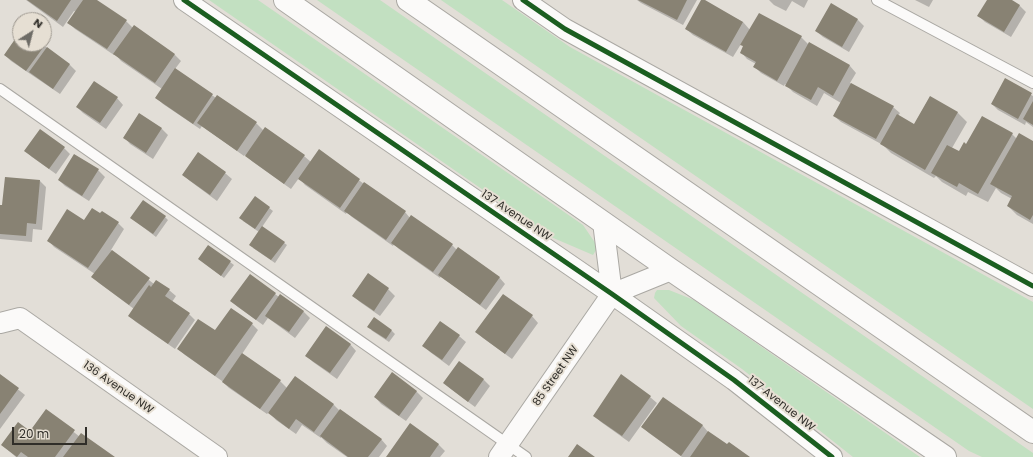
<!DOCTYPE html>
<html>
<head>
<meta charset="utf-8">
<style>
	body { margin:0 }
	#map { position:relative; width:1033px; height:457px; overflow:hidden; background:#e2ded7; font-family:Poppins,sans-serif }
	canvas { display:block }
	.north { position:absolute; left:12px; top:12px; width:40px; height:40px; box-sizing:border-box; background:#e6dfd3; border:1px solid #9d988f; border-radius:50%; rotate:36deg; font-size:11px; font-weight:700; line-height:16px; text-align:center; color:#302e29 }
	.north::after { content:''; display:block; margin:auto; width:14px; height:18px; background:#6e6c66; clip-path:polygon(50% 0,100% 100%,50% 72%,0 100%) }
	.scale { position:absolute; left:12px; top:427px; width:75px; height:18px; box-sizing:border-box; border:2px solid #302e29; border-top:0; padding-left:5px; font-size:12px; line-height:14px; white-space:nowrap; color:#302e29; -webkit-text-stroke:3px #e6dfd3; paint-order:stroke }
</style>
</head>
<body>
<div id="map">
<canvas width="1033" height="457"></canvas>
<div class="north">N</div>
<div class="scale">20 m</div>
</div>
<script>
const ctx = document.querySelector('canvas').getContext('2d');
ctx.lineJoin = 'round';
function fill(path, color) { ctx.fillStyle = color; ctx.fill(path, 'evenodd'); }
const toPath = rows => new Path2D(rows.map(r => 'M' + r).join(''));
function stroke(path, color, width, dash) { ctx.strokeStyle = color; ctx.lineWidth = width; ctx.lineCap = dash ? 'butt' : 'round'; ctx.setLineDash(dash || []); ctx.stroke(path); }
function label(font, color, halo, rows, align = 'center') {
  ctx.font = font + ' Poppins,sans-serif'; ctx.lineWidth = 4; ctx.setLineDash([]); ctx.textBaseline = 'middle'; ctx.strokeStyle = halo; ctx.fillStyle = color; for (const [text, x, y, turn = 0] of rows) {
    ctx.save(); ctx.translate(x, y); ctx.rotate((+turn || 0) * Math.PI / 180); ctx.textAlign = isNaN(turn) ? turn : align; if (halo) ctx.strokeText(text, 0, 0); ctx.fillText(text, 0, 0); ctx.restore();
  }
}
fill(toPath([
	[209,0,258,0,583,225,598,247,593,255,551,237],
	[317,0,380,0,1033,453,1033,457,982,457,969,451],
	[441,0,502,0,570,47,1033,302,1033,409],
	[657,290,669,290,694,300,920,457,853,457,742,369,681,326,654,298,655,293]
]), '#c2e0c1');
fill(toPath([
	[26,0,95,0,126,21,133,28,134,26,175,55,181,61,175,69,216,98,256,123,264,131,304,156,311,162,319,150,364,184,405,212,410,218,452,245,457,250,499,277,505,284,486,310,441,276,440,278,399,249,394,244,393,246,352,217,347,212,346,214,305,185,299,178,291,189,253,162,245,155,244,156,202,126,200,129,163,104,157,98,162,89,121,61,115,54,114,55,75,29,69,23,76,12,74,11,63,27],
	[637,0,697,0,683,25,641,3],
	[702,0,743,22,750,30,759,14,801,37,809,45,810,44,850,66,856,73,850,83,893,107,900,113,898,116,914,125,930,97,958,113,967,122,952,148,959,152,967,145,1012,134,1017,139,1033,142,1033,224,1017,215,1008,206,1012,199,1001,193,996,188,988,202,968,192,966,196,942,182,936,176,934,178,891,153,883,145,841,122,834,116,841,103,824,93,817,106,793,92,785,84,784,86,761,73,755,67,756,64,747,59,741,52,744,47,741,44,733,57,693,35,686,29],
	[769,0,808,0,804,8,792,1,786,11,774,5],
	[915,0,933,0,929,7],
	[988,0,1010,0,1019,5,1026,12,1011,37,985,22,979,16],
	[832,5,858,20,864,26,849,52,823,37,816,31],
	[20,33,20,44,42,44,70,65,76,71,60,94,11,61,5,55],
	[1005,80,1033,96,1033,127,1026,122,1025,125,998,110,992,104],
	[117,98,123,105,106,129,83,113,77,107],
	[139,114,162,129,168,135,153,159,130,144,124,137],
	[64,148,70,154,56,174,32,157,25,150],
	[198,154,225,173,232,179,217,201,190,181,183,175],
	[75,156,98,170,105,177,89,201,65,186,59,180],
	[40,181,46,187,42,230,33,229,32,242,0,239,0,206,3,206],
	[255,197,273,211,262,227,287,245,275,263,253,248,259,232,243,221],
	[165,217,168,220,156,237,131,218],
	[84,221,118,223,124,229,111,250,154,284,156,281,169,290,176,296,172,302,189,314,195,320,175,349,136,322,129,316,134,309,99,283,93,277,95,274,54,247,48,240],
	[209,246,234,265,224,278,199,259],
	[250,275,279,297,303,311,310,318,295,338,268,318,263,325,238,307,231,301],
	[368,275,388,289,395,296,380,316,360,302,353,296],
	[532,316,538,323,512,359,483,338,477,332],
	[252,324,258,330,242,354,280,381,287,388,295,377,334,405,340,411,381,439,387,446,379,457,347,457,327,443,321,437,321,438,302,425,296,434,276,420,269,412,267,414,229,388,222,381,185,355,178,349,215,331],
	[371,330,392,331,395,334,389,342],
	[459,336,466,342,449,366,430,352,424,345],
	[350,344,356,351,337,379,313,362,307,356],
	[459,362,484,380,490,386,475,407,451,389,444,383],
	[0,375,25,395,0,429],
	[416,391,423,398,406,421,381,404,375,397],
	[650,397,657,403,629,442,601,422,595,416],
	[663,399,703,426,709,433,727,446,748,457,682,457,649,433,642,426],
	[46,410,80,437,113,457,16,457,2,445,30,432],
	[438,444,445,451,440,457,388,457]
]), '#0003');
fill(toPath([
	[27,0,71,0,57,21],
	[83,0,97,0,127,20,107,49,67,23],
	[638,0,687,0,677,20],
	[701,0,705,0,743,22,726,52,685,29],
	[987,0,1012,0,1020,5,1004,32,977,16],
	[831,3,858,19,842,47,815,31],
	[759,13,802,36,777,81,753,67,756,62,740,53,743,46,740,45],
	[134,25,175,54,155,83,113,54],
	[20,32,20,44,45,45,26,71,4,55],
	[809,42,850,65,833,96,818,87,811,100,785,86],
	[47,47,70,64,53,89,29,72],
	[175,68,213,94,193,124,155,98],
	[1005,78,1032,93,1018,119,991,104],
	[94,81,118,97,100,123,76,107],
	[851,83,894,106,876,139,833,116],
	[217,95,257,122,237,151,197,123],
	[930,96,958,112,925,170,880,144,897,114,914,124],
	[1033,101,1033,125,1023,119],
	[139,113,162,128,146,153,123,138],
	[982,116,1013,133,978,194,959,183,957,187,931,173,947,145,959,151,964,142,966,144],
	[265,127,305,155,284,184,245,156],
	[40,129,65,147,49,169,24,151],
	[1019,133,1033,141,1033,215,1030,220,1007,206,1012,196,990,184],
	[319,149,360,179,340,208,298,179],
	[198,152,226,172,210,195,182,175],
	[74,154,99,169,82,196,58,180],
	[5,177,40,180,36,224,27,223,26,236,0,234,0,205,2,205],
	[364,182,406,211,386,240,344,211],
	[255,196,270,207,255,229,239,218],
	[143,200,166,216,153,234,130,218],
	[92,208,100,213,102,211,119,222,88,268,47,241,67,209,84,220],
	[411,215,453,244,433,272,391,243],
	[262,226,285,242,271,260,249,245],
	[208,245,231,261,221,276,198,259],
	[458,247,500,277,480,305,438,275],
	[112,250,150,278,129,305,91,277],
	[368,273,389,288,374,311,352,296],
	[250,274,276,293,256,320,230,301],
	[156,280,170,289,165,296,190,313,168,344,128,316,149,285,151,287],
	[280,294,304,311,289,332,265,316],
	[503,294,533,315,505,354,475,332],
	[231,308,253,323,215,376,177,349,198,319,215,330],
	[374,317,392,330,386,339,367,327],
	[440,321,460,335,442,360,422,346],
	[326,326,351,344,330,373,305,356],
	[242,353,281,380,260,409,222,382],
	[459,361,484,379,468,402,443,383],
	[392,372,417,391,399,416,374,397],
	[0,374,19,388,0,414],
	[621,374,651,396,622,436,593,416],
	[295,376,334,404,314,432,296,419,289,429,268,413],
	[663,397,703,425,681,456,641,427],
	[46,409,75,430,55,457,28,457,21,452,17,457,1,445,18,422,30,431],
	[340,409,382,439,368,457,348,457,320,436],
	[410,423,439,444,430,457,386,457],
	[708,431,727,444,729,442,750,457,690,457],
	[81,433,115,457,63,457],
	[577,444,595,457,568,457]
]), '#888273');
const lane = toPath([
	[877,0,1033,83],
	[0,89,526,457]
]);
const street = toPath([
	[184,0,612,294,734,380,832,457],
	[523,0,565,29,1033,286],
	[603,222,612,294],
	[0,323,20,318,217,457],
	[499,457,612,294,671,270]
]);
const secondary = toPath([
	[285,0,671,270,945,457],
	[408,0,1033,432]
]);
stroke(lane, '#aaa8a3', 12);
stroke(street, '#aaa8a3', 22);
stroke(secondary, '#aaa8a3', 24);
stroke(lane, '#fbfaf9', 10);
stroke(street, '#fbfaf9', 20);
stroke(secondary, '#fbfaf9', 22);
stroke(toPath([
	[184,0,612,294,734,380,832,457],
	[523,0,565,29,1033,286]
]), '#1b5e20', 5);
label('11px', '#302e29', '#e6dfd3', [
	["137 Avenue NW",516,216,34],
	["85 Street NW",556,376,-55],
	["136 Avenue NW",118,388,35],
	["137 Avenue NW",781,404,38]
]);
</script>
</body>
</html>
